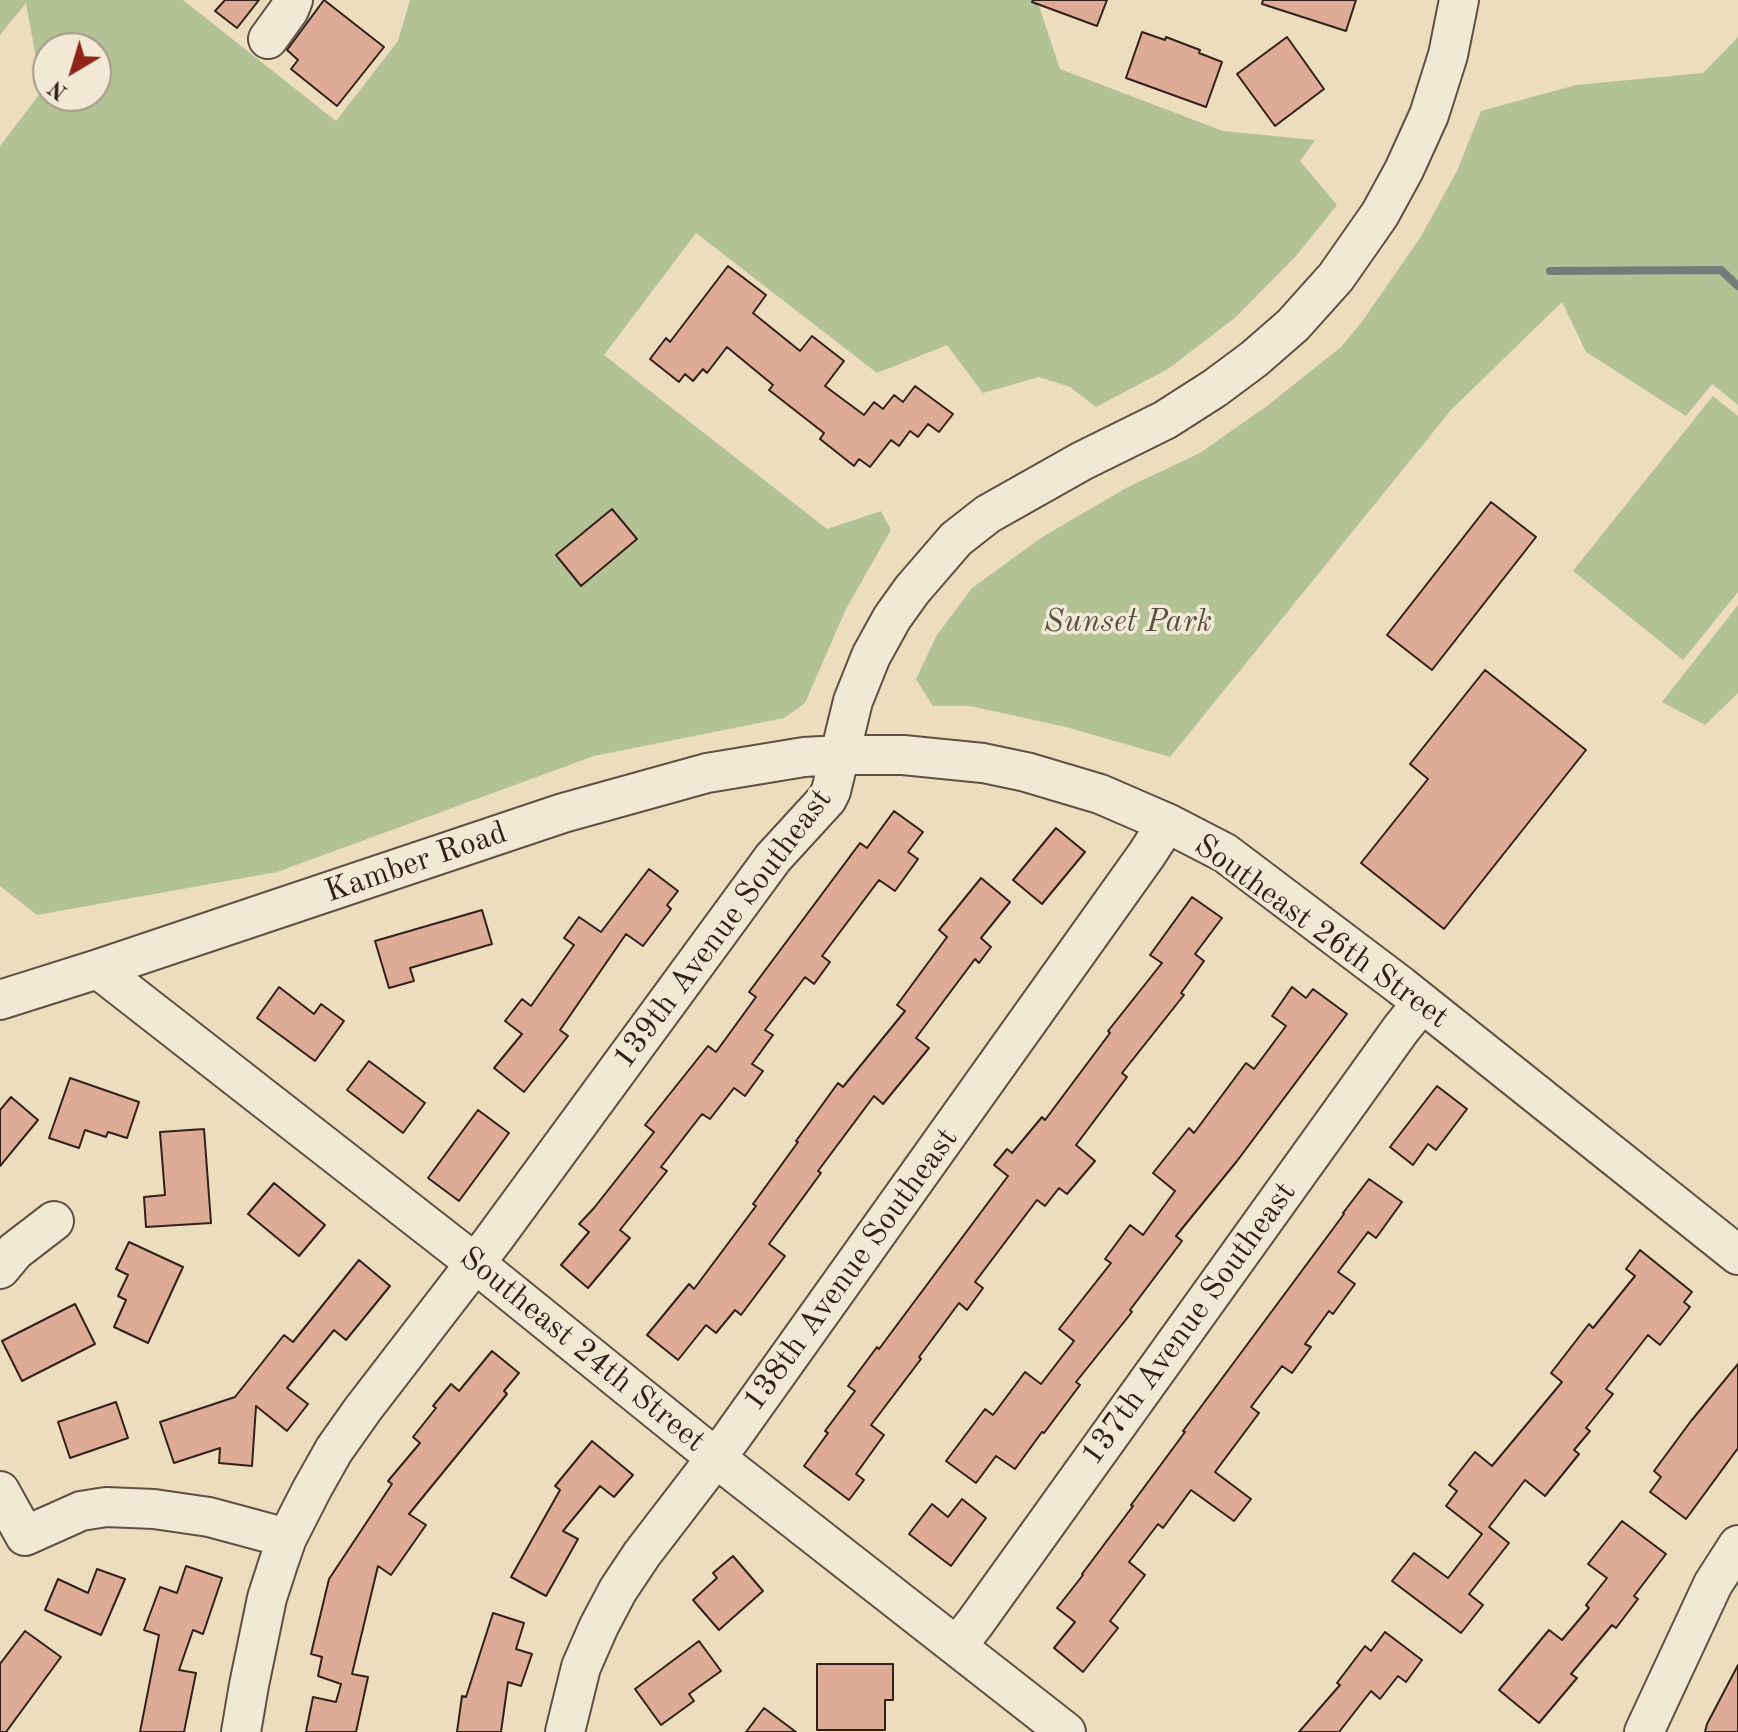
<!DOCTYPE html>
<html>
<head>
<meta charset="utf-8">
<style>
	body { margin:0 }
	#map { position:relative; width:1738px; height:1732px; overflow:hidden; background:#ebddbd; font-family:"Old Standard TT",serif }
	canvas { display:block }
	.north { position:absolute; left:32px; top:32px; width:80px; height:80px; box-sizing:border-box; background:#f2e9d4; border:2px solid #a59989; border-radius:50%; rotate:218deg; font-size:22px; font-weight:700; line-height:32px; text-align:center; color:#312119 }
	.north::after { content:''; display:block; margin:auto; width:28px; height:36px; background:#8f2418; clip-path:polygon(50% 0,100% 100%,50% 72%,0 100%) }
</style>
</head>
<body>
<div id="map">
<canvas width="1738" height="1732"></canvas>
<div class="north">N</div>
</div>
<script>
const ctx = document.querySelector('canvas').getContext('2d');
ctx.lineJoin = 'round';
function fill(path, color) { ctx.fillStyle = color; ctx.fill(path, 'evenodd'); }
const toPath = rows => new Path2D(rows.map(r => 'M' + r).join(''));
function stroke(path, color, width, dash) { ctx.strokeStyle = color; ctx.lineWidth = width; ctx.lineCap = dash ? 'butt' : 'round'; ctx.setLineDash(dash || []); ctx.stroke(path); }
function label(font, color, halo, rows, align = 'center') {
  ctx.font = font + ' "Old Standard TT",serif'; ctx.lineWidth = 7; ctx.setLineDash([]); ctx.textBaseline = 'middle'; ctx.strokeStyle = halo; ctx.fillStyle = color; for (const [text, x, y, turn = 0] of rows) {
    ctx.save(); ctx.translate(x, y); ctx.rotate((+turn || 0) * Math.PI / 180); ctx.textAlign = isNaN(turn) ? turn : align; if (halo) ctx.strokeText(text, 0, 0); ctx.fillText(text, 0, 0); ctx.restore();
  }
}
fill(toPath([
	[0,0,183,0,336,121,398,41,410,0,1037,0,1060,69,1223,131,1315,140,1300,161,1337,205,1296,256,1236,317,1168,369,1096,407,1070,387,1039,377,983,393,947,345,877,373,696,233,604,355,827,529,881,511,891,530,846,609,805,703,784,718,594,756,277,872,37,915,0,886,0,146,42,91,26,3,0,35],
	[48,48,96,48,96,96,48,96],
	[1738,37,1738,405,1712,384,1686,416,1586,352,1562,302,1451,410,1170,757,1066,727,970,706,933,706,916,679,937,635,972,588,1044,536,1126,488,1200,453,1267,406,1341,347,1361,323,1420,238,1457,171,1481,111,1576,85,1703,73],
	[1713,396,1738,416,1738,592,1683,660,1573,571],
	[1738,605,1738,693,1705,725,1662,702]
]), '#b2c295');
stroke(toPath([
	[1550,271,1721,270,1738,286]
]), '#717d7a', 8);
const building = toPath([
	[225,0,259,0,237,28,215,11,225,0],
	[324,0,384,47,337,106,291,69,298,60,287,50,324,0],
	[1033,0,1107,0,1097,26,1032,2,1033,0],
	[1263,0,1356,0,1346,31,1262,4,1263,0],
	[1142,32,1165,40,1166,37,1200,50,1199,53,1222,62,1206,107,1126,78,1142,32],
	[1287,37,1324,89,1275,126,1237,74,1287,37],
	[728,266,766,295,753,313,800,351,812,336,844,361,825,386,864,415,874,402,883,409,894,395,903,402,915,386,953,414,939,432,928,424,918,437,910,431,899,446,891,440,870,467,859,459,854,466,820,439,824,433,769,390,773,385,727,347,707,373,703,369,693,381,685,374,679,382,650,359,666,338,670,342,728,266],
	[1491,502,1536,537,1432,670,1387,635,1491,502],
	[612,509,637,539,581,586,556,555,612,509],
	[1485,670,1586,750,1444,929,1361,863,1428,779,1410,764,1485,670],
	[894,811,923,832,908,852,918,859,895,891,879,880,822,956,830,962,814,984,805,977,765,1030,773,1035,752,1064,763,1071,745,1096,734,1088,710,1119,702,1114,661,1167,667,1171,620,1230,630,1238,588,1288,561,1265,589,1232,579,1224,594,1208,654,1132,645,1125,708,1046,716,1052,756,997,749,992,860,843,867,848,894,811],
	[1056,828,1085,852,1042,904,1013,880,1056,828],
	[649,869,678,891,667,905,671,909,643,946,626,934,560,1030,568,1036,524,1092,494,1068,522,1034,505,1021,522,999,531,1006,574,945,564,938,579,917,601,932,649,869],
	[981,878,1010,902,981,938,991,947,979,963,975,959,916,1038,929,1048,883,1104,874,1096,818,1171,821,1173,769,1244,785,1256,741,1315,735,1310,716,1333,706,1325,678,1360,647,1335,689,1284,694,1289,756,1206,753,1204,798,1142,796,1141,838,1083,843,1087,905,1011,897,1005,947,937,939,930,981,878],
	[1192,897,1222,918,1195,954,1204,961,1181,993,1184,995,1122,1073,1127,1077,1076,1145,1095,1161,1067,1194,1059,1188,1045,1206,1037,1200,975,1282,983,1288,967,1310,959,1303,919,1357,921,1359,871,1425,884,1435,856,1474,864,1480,849,1500,804,1466,828,1433,825,1431,855,1391,848,1386,877,1347,879,1349,1008,1176,994,1165,1007,1149,1012,1153,1042,1117,1045,1120,1110,1033,1108,1031,1162,963,1150,955,1192,897],
	[482,910,492,944,410,968,414,981,389,988,375,941,482,910],
	[279,987,314,1014,321,1004,344,1021,315,1061,257,1018,279,987],
	[1292,987,1306,998,1313,989,1347,1014,1237,1161,1176,1236,1182,1241,1130,1310,1132,1312,1076,1382,1080,1385,1044,1433,1042,1432,1015,1469,996,1456,976,1483,946,1461,985,1409,993,1415,1025,1372,1041,1384,1074,1341,1059,1329,1111,1263,1105,1259,1130,1225,1143,1235,1175,1191,1153,1173,1189,1128,1194,1133,1246,1063,1254,1069,1286,1026,1272,1016,1292,987],
	[369,1061,425,1103,403,1133,347,1090,369,1061],
	[70,1078,139,1102,127,1138,108,1132,106,1137,85,1130,79,1148,49,1138,70,1078],
	[1437,1086,1467,1109,1436,1150,1428,1144,1413,1165,1390,1147,1437,1086],
	[11,1097,38,1120,0,1166,0,1110,11,1097],
	[478,1110,509,1133,459,1201,428,1178,478,1110],
	[204,1129,211,1223,146,1227,144,1197,165,1195,160,1132,204,1129],
	[1369,1179,1402,1202,1376,1238,1368,1232,1338,1272,1355,1284,1333,1314,1329,1311,1305,1344,1311,1347,1292,1373,1282,1366,1251,1407,1259,1413,1215,1472,1251,1499,1234,1521,1191,1490,1163,1528,1158,1524,1129,1562,1145,1575,1110,1621,1118,1628,1083,1672,1054,1648,1075,1622,1057,1608,1083,1575,1082,1574,1133,1506,1131,1505,1185,1432,1183,1431,1344,1214,1343,1213,1369,1179],
	[274,1183,325,1225,299,1256,248,1214,274,1183],
	[129,1242,183,1267,148,1343,114,1327,126,1300,118,1296,128,1275,116,1269,129,1242],
	[1640,1250,1692,1292,1684,1302,1690,1307,1660,1345,1648,1335,1606,1389,1613,1394,1586,1428,1590,1431,1574,1450,1579,1454,1545,1496,1525,1480,1489,1527,1509,1543,1469,1594,1483,1605,1461,1633,1392,1581,1414,1553,1448,1578,1482,1534,1446,1506,1457,1491,1449,1485,1475,1452,1492,1466,1562,1382,1551,1373,1589,1324,1593,1328,1635,1276,1626,1269,1640,1250],
	[359,1260,390,1286,346,1340,334,1330,287,1388,308,1404,287,1431,256,1406,252,1466,219,1463,220,1448,174,1463,160,1422,235,1397,284,1335,293,1342,359,1260],
	[75,1304,95,1344,22,1381,2,1341,75,1304],
	[492,1351,519,1373,504,1391,507,1394,409,1514,426,1525,391,1575,378,1566,352,1674,368,1677,356,1732,306,1732,313,1697,336,1702,341,1684,318,1676,322,1657,311,1654,329,1579,392,1484,388,1481,420,1443,413,1437,436,1408,433,1406,451,1384,459,1391,492,1351],
	[1738,1364,1738,1448,1686,1519,1650,1492,1661,1477,1654,1471,1691,1421,1738,1364],
	[116,1402,128,1438,70,1458,58,1422,116,1402],
	[592,1441,633,1475,614,1497,600,1486,563,1531,578,1539,546,1596,511,1577,560,1490,555,1486,592,1441],
	[962,1499,986,1518,951,1566,909,1534,932,1504,948,1517,962,1499],
	[1622,1521,1666,1554,1634,1596,1638,1599,1616,1628,1612,1625,1571,1674,1577,1678,1539,1723,1499,1690,1549,1630,1562,1640,1589,1608,1586,1605,1607,1578,1588,1564,1622,1521],
	[733,1556,763,1591,719,1630,693,1600,717,1578,713,1573,733,1556],
	[186,1566,222,1578,203,1634,193,1630,179,1670,196,1673,184,1732,140,1732,159,1635,144,1630,160,1587,177,1593,186,1566],
	[97,1569,125,1579,101,1635,45,1610,58,1579,88,1593,97,1569],
	[493,1613,524,1623,516,1649,532,1654,521,1686,508,1682,501,1732,457,1732,462,1696,466,1697,493,1613],
	[25,1631,61,1657,6,1732,0,1732,0,1664,25,1631],
	[1385,1632,1422,1660,1406,1682,1398,1676,1380,1699,1371,1691,1339,1732,1299,1732,1340,1685,1337,1683,1365,1646,1371,1651,1385,1632],
	[699,1641,721,1671,689,1694,694,1701,661,1725,635,1689,699,1641],
	[817,1664,893,1664,893,1700,885,1700,885,1730,817,1730,817,1664],
	[1738,1665,1738,1732,1705,1732,1707,1724,1738,1665],
	[764,1708,796,1732,746,1732,764,1708]
]);
fill(building, '#deab96');
stroke(building, '#312119', 2);
const minor = toPath([
	[268,39,289,10,293,0],
	[98,969,476,1264,716,1458,1066,1732],
	[0,1000,98,969,563,813,707,773,804,757,839,755,903,755,983,763,1026,772,1100,794,1167,823,1225,853,1401,986,1738,1255],
	[0,1269,15,1251,54,1221],
	[0,1491,25,1536,81,1511,106,1507,154,1509,209,1517,287,1538],
	[957,1646,975,1623,1401,1029,1422,1003],
	[241,1732,249,1685,267,1598,278,1564,287,1538,312,1489,334,1450,363,1409,493,1240,773,858,827,799,831,791,853,701,871,656,892,618,912,590,956,539,988,514,1082,461,1165,420,1215,388,1254,359,1293,325,1336,277,1380,214,1404,170,1429,115,1448,55,1459,0],
	[565,1732,581,1667,599,1626,618,1590,642,1554,731,1438,1147,854,1167,823],
	[1644,1732,1713,1584,1738,1545]
]);
stroke(minor, '#605042', 42);
stroke(minor, '#f2e9d4', 38);
label('italic 32px', '#58513e', '#f2e9d4', [
	["Sunset Park",1128,623]
]);
label('32px', '#312119', '#f2e9d4', [
	["Kamber Road",416,863,-19],
	["139th Avenue Southeast",723,929,-53],
	["Southeast 26th Street",1321,932,36],
	["138th Avenue Southeast",851,1270,-54],
	["137th Avenue Southeast",1189,1324,-54],
	["Southeast 24th Street",582,1350,39]
]);
</script>
</body>
</html>
